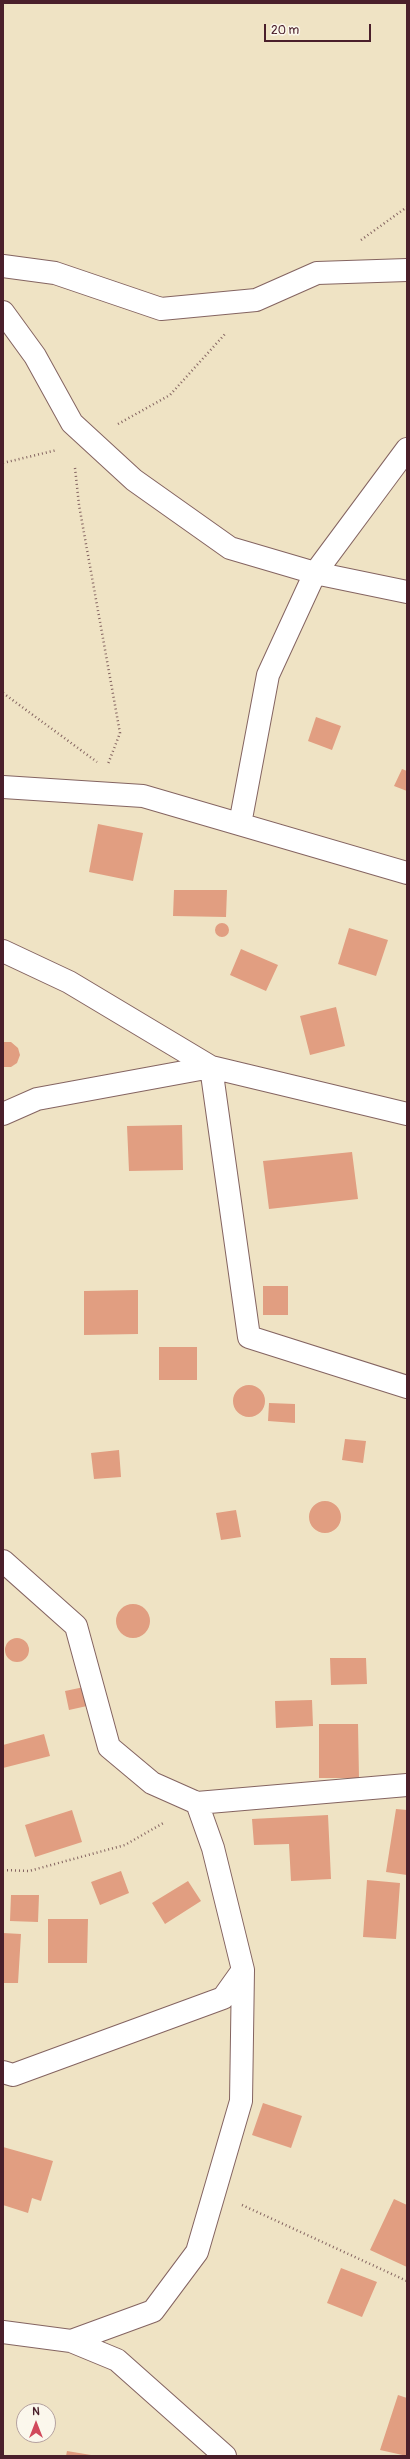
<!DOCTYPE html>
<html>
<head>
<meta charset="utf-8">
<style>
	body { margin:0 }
	#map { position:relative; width:410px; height:2459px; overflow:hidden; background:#efe3c4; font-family:Pangolin,sans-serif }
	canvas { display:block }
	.frame { position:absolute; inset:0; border:4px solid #4a1f2b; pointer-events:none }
	.north { position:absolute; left:16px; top:2403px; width:40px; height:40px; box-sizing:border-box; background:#fbf7ec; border:1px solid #b4a19f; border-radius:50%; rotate:0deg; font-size:11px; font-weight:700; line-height:16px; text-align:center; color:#4a1f2b }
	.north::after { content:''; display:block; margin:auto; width:14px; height:18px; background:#d1495b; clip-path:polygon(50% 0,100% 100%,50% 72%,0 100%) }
	.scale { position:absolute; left:264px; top:24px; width:107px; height:18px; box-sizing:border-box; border:2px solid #4a1f2b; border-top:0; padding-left:5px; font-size:12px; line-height:14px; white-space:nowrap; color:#4a1f2b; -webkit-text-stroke:3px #fbf7ec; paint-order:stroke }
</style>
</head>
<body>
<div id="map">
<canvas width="410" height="2459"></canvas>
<div class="frame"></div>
<div class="north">N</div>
<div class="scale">20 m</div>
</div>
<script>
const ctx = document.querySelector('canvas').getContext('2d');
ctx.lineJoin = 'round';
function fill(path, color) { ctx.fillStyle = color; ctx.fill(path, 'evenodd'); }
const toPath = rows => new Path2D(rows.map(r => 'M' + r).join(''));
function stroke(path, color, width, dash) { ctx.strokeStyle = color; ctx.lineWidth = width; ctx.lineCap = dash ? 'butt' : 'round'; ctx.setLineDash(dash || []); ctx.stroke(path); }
fill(toPath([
	[316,717,341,726,332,750,308,741],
	[402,769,407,771,407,791,394,786],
	[98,824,143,833,133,881,89,872],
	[174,890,227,890,226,917,173,916],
	'215 930a7 7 0 1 1 14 0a7 7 0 1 1-14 0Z',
	[349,928,388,940,376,976,338,964],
	[241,949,278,965,266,991,230,975],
	[336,1007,345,1046,310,1055,300,1016],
	[3,1042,11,1042,18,1048,20,1055,17,1063,11,1067,3,1067],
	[182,1125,183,1170,129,1171,127,1126],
	[352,1152,358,1199,269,1209,263,1161],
	[263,1286,288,1286,288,1315,263,1315],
	[138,1290,138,1334,84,1335,84,1291],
	[159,1347,197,1347,197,1380,159,1380],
	'233 1401a16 16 0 1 1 32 0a16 16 0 1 1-32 0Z',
	[269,1403,295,1404,295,1423,268,1421],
	[345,1439,366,1441,363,1463,342,1460],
	[119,1450,121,1477,94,1479,91,1453],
	'309 1517a16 16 0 1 1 32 0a16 16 0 1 1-32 0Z',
	[236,1510,241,1537,221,1540,216,1513],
	'116 1621a17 17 0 1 1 34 0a17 17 0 1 1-34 0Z',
	'5 1650a12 12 0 1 1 24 0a12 12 0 1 1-24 0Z',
	[330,1658,366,1658,367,1684,331,1685],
	[84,1687,87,1706,69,1710,65,1691],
	[312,1700,313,1726,276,1728,275,1701],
	[319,1724,358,1724,359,1778,319,1778],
	[44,1734,50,1756,3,1768,3,1745],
	[396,1809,407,1810,407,1875,386,1872],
	[72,1810,82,1842,35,1857,25,1825],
	[328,1815,331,1879,291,1881,289,1844,254,1845,252,1819],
	[121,1871,129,1893,100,1905,91,1882],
	[367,1880,400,1883,396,1939,363,1937],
	[188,1881,201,1901,165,1924,152,1903],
	[11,1895,39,1895,38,1922,10,1921],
	[48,1919,88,1919,87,1963,48,1963],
	[3,1933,21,1934,18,1983,3,1983],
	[263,2103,302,2116,291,2148,252,2135],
	[3,2147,53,2161,41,2201,32,2198,28,2213,3,2205],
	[394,2199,407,2205,407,2267,370,2250],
	[341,2268,377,2282,362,2317,327,2303],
	[398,2395,407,2398,407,2456,380,2450],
	[67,2451,91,2455,91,2456,66,2456]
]), '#e19e81');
const minor = toPath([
	[3,266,55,273,161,309,256,300,317,273,407,270],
	[3,312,35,356,72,423,134,480,230,548,315,573,407,592],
	[3,787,143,796,407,873],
	[240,824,268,675,315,573,407,449],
	[3,951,69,982,211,1067,407,1114],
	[211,1067,249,1337,407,1387],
	[3,1114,37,1099,211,1067],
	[3,1561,76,1626,109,1747,152,1783,197,1803,213,1848,243,1970,241,2101,197,2252,153,2311,71,2341],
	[197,1803,407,1785],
	[3,2072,13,2075,223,1998,243,1970],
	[3,2332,71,2341,117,2360,225,2456]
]);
stroke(minor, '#846461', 24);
stroke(toPath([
	[361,240,407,207],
	[118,424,170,395,225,334],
	[3,463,57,450],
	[75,468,79,505,120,733,108,764],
	[3,693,97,762],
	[3,1870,29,1871,125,1845,165,1822],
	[242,2205,407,2281]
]), '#846461', 2.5, [1, 3]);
stroke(minor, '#fff', 22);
</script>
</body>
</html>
